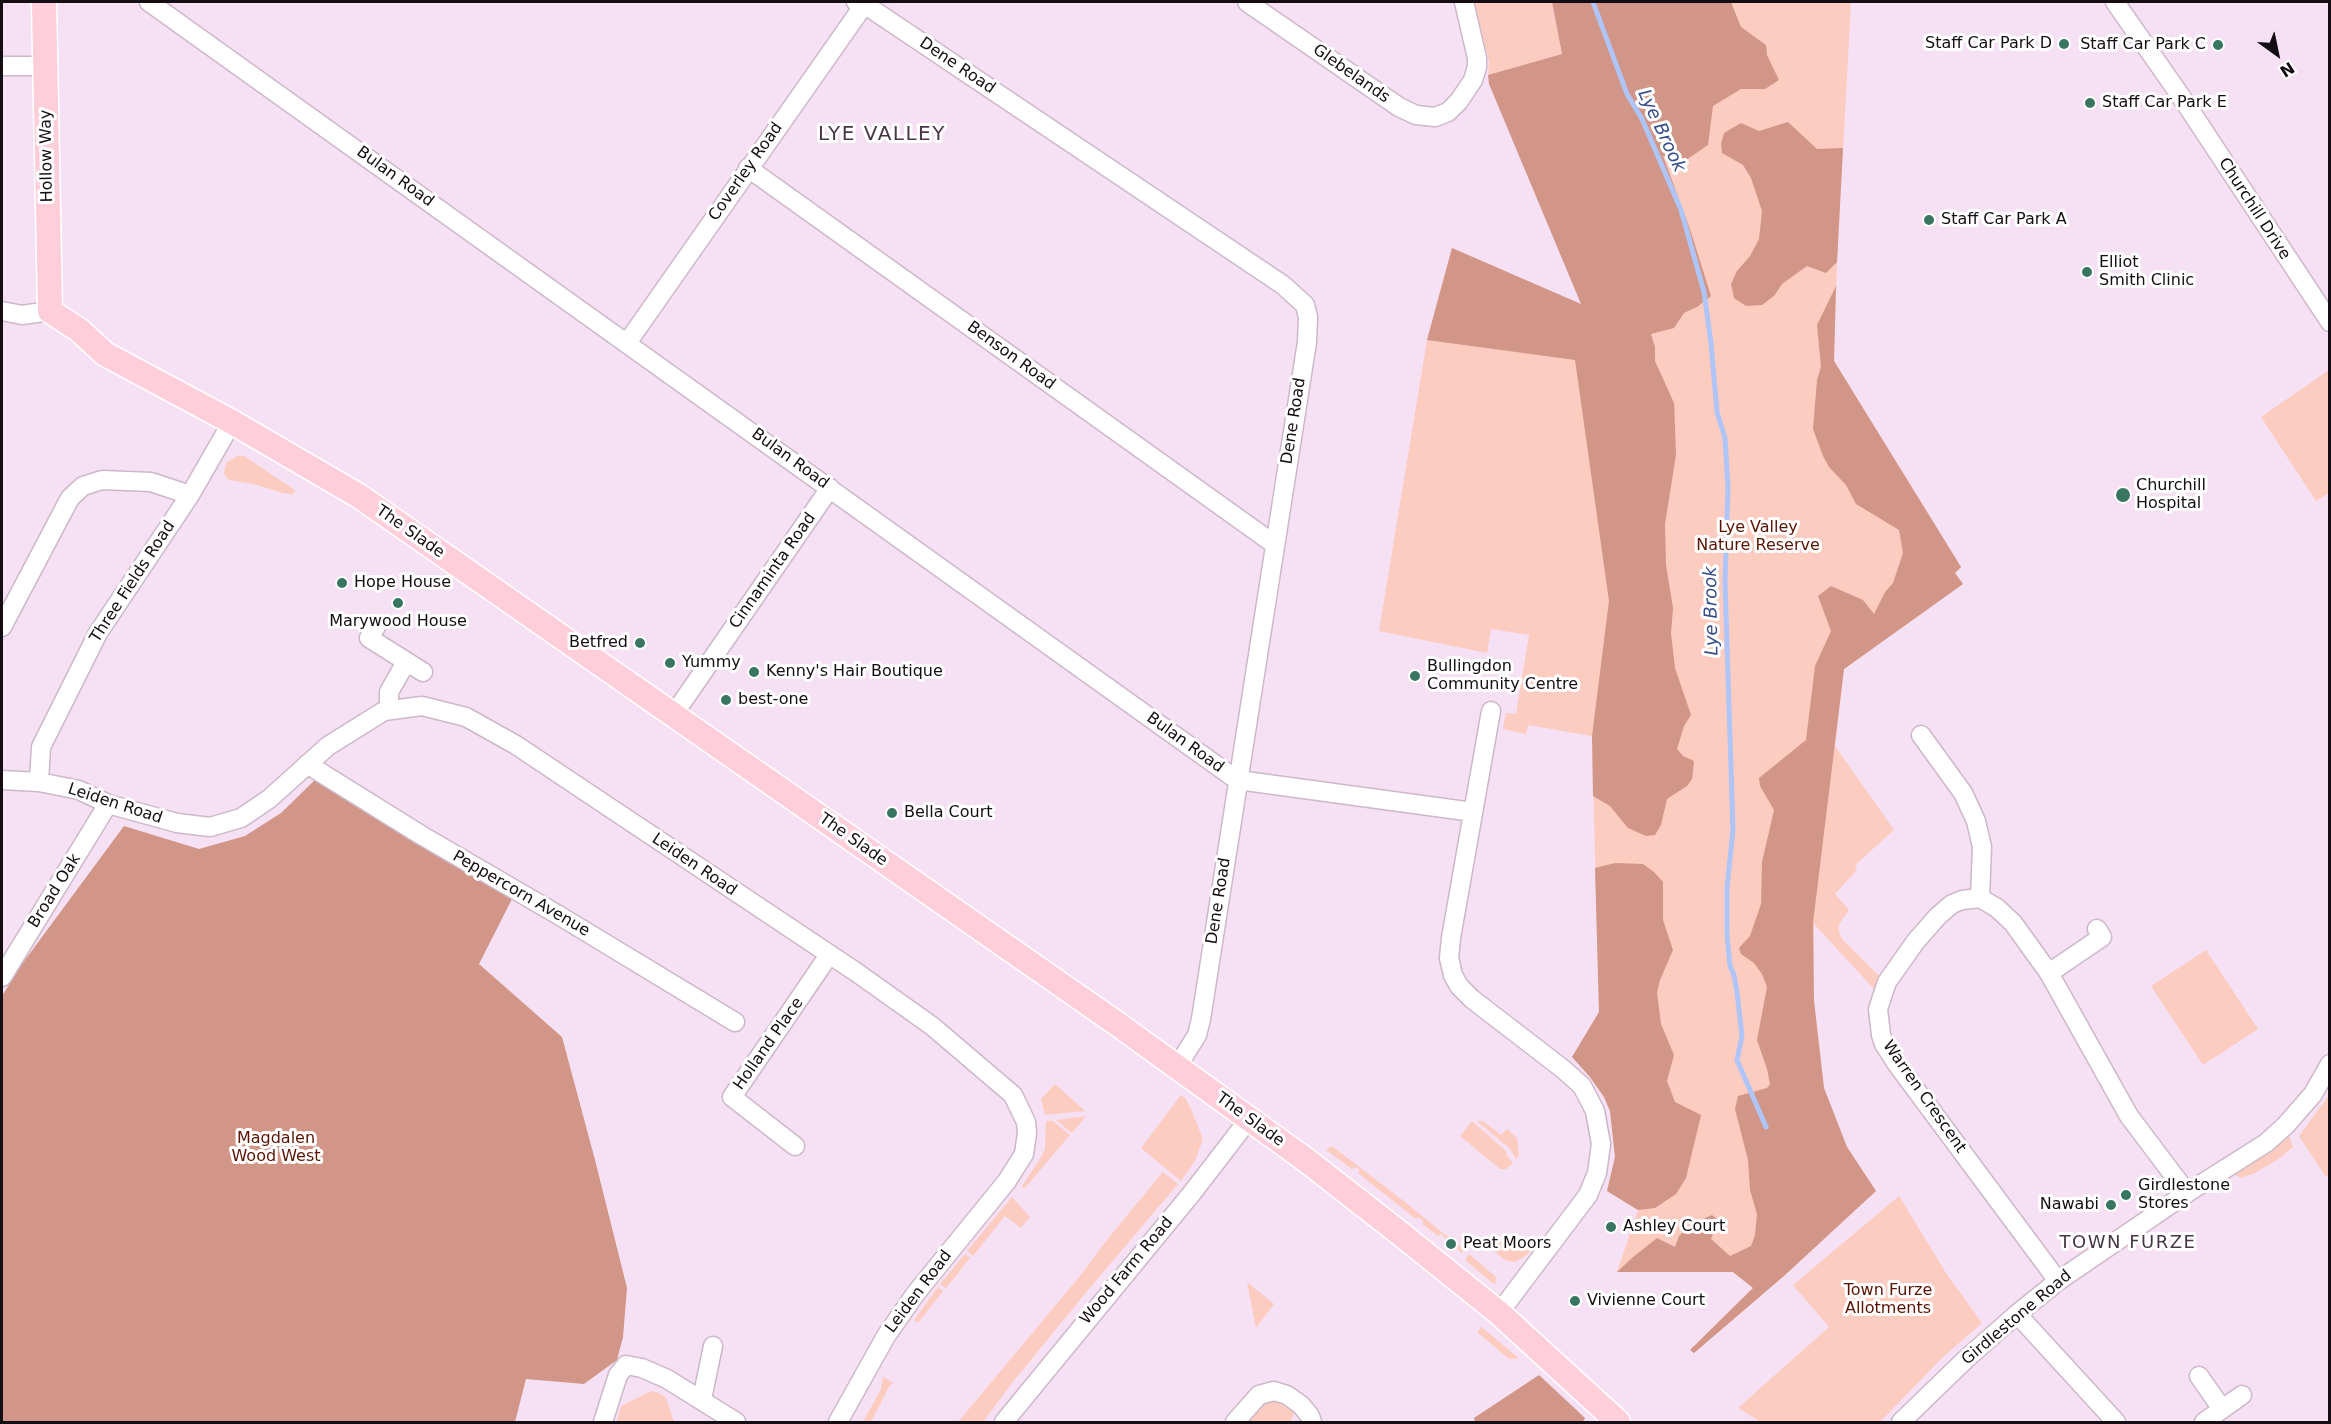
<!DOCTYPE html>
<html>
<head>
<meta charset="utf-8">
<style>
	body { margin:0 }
	#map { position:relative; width:2331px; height:1424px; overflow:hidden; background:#f6e0f3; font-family:"DejaVu Sans",sans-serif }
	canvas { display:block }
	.frame { position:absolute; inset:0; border:3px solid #140d13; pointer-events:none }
	.north { position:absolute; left:2247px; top:24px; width:60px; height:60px; -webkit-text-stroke:4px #fff; paint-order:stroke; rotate:147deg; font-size:16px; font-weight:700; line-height:24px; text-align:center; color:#140d13 }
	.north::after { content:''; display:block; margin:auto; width:21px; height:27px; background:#140d13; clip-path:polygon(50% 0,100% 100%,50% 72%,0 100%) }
</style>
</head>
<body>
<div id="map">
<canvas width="2331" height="1424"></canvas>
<div class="frame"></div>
<div class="north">N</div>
</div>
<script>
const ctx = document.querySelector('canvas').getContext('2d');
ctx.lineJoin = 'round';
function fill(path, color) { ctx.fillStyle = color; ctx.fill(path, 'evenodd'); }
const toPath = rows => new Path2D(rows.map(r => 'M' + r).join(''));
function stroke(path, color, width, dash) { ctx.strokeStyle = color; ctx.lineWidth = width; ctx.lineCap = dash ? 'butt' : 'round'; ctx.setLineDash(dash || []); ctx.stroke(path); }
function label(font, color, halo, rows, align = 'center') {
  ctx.font = font + ' "DejaVu Sans",sans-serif'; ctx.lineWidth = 6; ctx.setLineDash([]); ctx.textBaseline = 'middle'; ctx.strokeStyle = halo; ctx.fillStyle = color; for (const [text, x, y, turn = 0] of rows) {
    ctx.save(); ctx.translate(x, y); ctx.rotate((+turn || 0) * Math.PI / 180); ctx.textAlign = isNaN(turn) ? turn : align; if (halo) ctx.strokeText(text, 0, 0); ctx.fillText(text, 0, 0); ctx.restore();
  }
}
fill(toPath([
	[1474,2,1552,2,1562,54,1488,75,1489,62],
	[1731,2,1851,2,1837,262,1834,361,1961,567,1955,573,1963,584,1844,669,1835,746,1894,830,1855,865,1857,870,1835,894,1849,910,1839,924,1839,932,1842,939,1881,978,1875,990,1814,924,1814,1001,1824,1088,1847,1147,1876,1191,1785,1275,1694,1353,1690,1350,1753,1288,1733,1272,1617,1272,1638,1210,1607,1191,1615,1157,1610,1111,1604,1097,1590,1077,1572,1057,1599,1012,1592,736,1528,725,1526,734,1503,729,1506,713,1516,714,1529,635,1491,629,1487,653,1379,631,1427,340,1452,248,1582,305,1644,126,1766,45,1741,27],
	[2329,370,2329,493,2316,501,2261,417],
	[237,456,244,456,296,491,292,494,283,493,254,484,229,480,224,474,226,463],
	[2206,950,2258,1029,2203,1065,2151,986],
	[1055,1084,1085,1111,1045,1115,1041,1099],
	[1181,1095,1185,1098,1190,1107,1203,1139,1195,1161,1181,1181,1141,1148],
	[2329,1095,2330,1175,2326,1177,2299,1136],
	[1086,1116,1072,1133,1056,1120],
	[1046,1121,1053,1121,1070,1135,1024,1189,1022,1186,1040,1159,1045,1149],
	[1472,1121,1506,1151,1507,1156,1513,1163,1506,1169,1500,1169,1460,1136],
	[1477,1121,1483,1121,1501,1135,1507,1129,1517,1138,1519,1155,1516,1159,1510,1149],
	[2289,1136,2293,1147,2280,1158,2255,1173,2241,1178,2235,1175,2274,1149],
	[1330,1147,1333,1147,1405,1202,1464,1250,1462,1253,1441,1234,1438,1236,1422,1224,1424,1222,1418,1217,1416,1219,1358,1173,1360,1170,1355,1167,1352,1169,1326,1150],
	[1163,1172,1178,1184,1088,1290,1012,1383,983,1422,958,1422,1080,1276,1110,1236],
	[1899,1196,1946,1273,1982,1323,1943,1357,1880,1422,1761,1422,1738,1408,1829,1327,1793,1285],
	[1012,1197,1030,1217,1021,1228,1005,1216,973,1256,967,1251],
	[1541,1237,1527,1255,1515,1262,1505,1260,1485,1244],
	[965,1254,970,1258,946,1288,940,1284],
	[1469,1254,1496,1277,1495,1285,1465,1260],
	[1247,1282,1274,1304,1256,1328],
	[938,1287,943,1291,918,1323,914,1320],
	[1481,1327,1519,1358,1509,1359,1477,1332],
	[883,1377,894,1383,890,1385,871,1422,863,1422,881,1389],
	[651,1391,659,1393,666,1398,674,1422,617,1422,621,1406],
	[1275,1396,1293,1409,1294,1414,1290,1422,1243,1422,1260,1403]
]), '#fcccc0');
fill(toPath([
	[1552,2,1731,2,1741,27,1766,45,1767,55,1779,80,1765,89,1741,89,1713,106,1708,145,1686,160,1663,156,1690,229,1711,296,1697,307,1684,313,1674,328,1651,334,1655,347,1655,361,1674,403,1676,455,1665,524,1666,565,1673,608,1671,633,1675,668,1691,715,1684,726,1677,749,1683,756,1694,761,1692,779,1687,786,1667,799,1661,825,1655,835,1646,836,1628,828,1610,806,1593,796,1592,736,1609,601,1575,360,1427,340,1452,248,1581,304,1489,84,1488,75,1562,54],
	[1788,122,1817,149,1843,148,1837,262,1826,273,1807,266,1782,284,1774,296,1762,305,1746,306,1734,298,1731,284,1737,271,1750,256,1759,239,1762,211,1751,178,1743,165,1722,153,1721,144,1724,133,1741,123,1759,131],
	[1836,286,1834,361,1961,567,1955,573,1963,584,1844,669,1813,923,1814,1001,1824,1088,1847,1147,1876,1191,1785,1275,1694,1353,1690,1350,1753,1288,1733,1272,1617,1272,1632,1258,1657,1238,1675,1247,1679,1236,1690,1225,1712,1215,1718,1220,1711,1239,1730,1256,1751,1246,1755,1235,1757,1214,1750,1190,1748,1160,1735,1109,1738,1096,1767,1088,1770,1084,1767,1069,1757,1040,1767,987,1762,974,1754,963,1741,954,1739,948,1750,936,1761,904,1762,862,1774,810,1760,786,1759,778,1806,740,1815,666,1831,631,1818,596,1831,586,1863,600,1874,614,1885,592,1893,583,1903,553,1899,530,1856,504,1846,485,1829,467,1823,456,1813,429,1817,380,1821,367,1817,325],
	[319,776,512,899,479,964,562,1037,595,1160,627,1288,623,1337,617,1360,584,1384,526,1379,515,1422,2,1422,2,996,22,964,124,826,199,849,245,836,281,813],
	[1615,863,1643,864,1654,872,1663,882,1663,920,1673,950,1660,980,1657,993,1661,1024,1674,1055,1667,1081,1675,1102,1701,1115,1686,1178,1676,1194,1655,1208,1638,1210,1607,1191,1615,1157,1610,1111,1604,1097,1590,1077,1572,1057,1599,1012,1595,868],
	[1539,1375,1585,1418,1583,1422,1475,1422,1474,1418]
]), '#d19687');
stroke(toPath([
	[1593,2,1627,94,1642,119,1681,210,1704,292,1711,343,1717,412,1725,438,1728,487,1725,582,1733,830,1727,888,1727,934,1730,966,1734,975,1737,992,1742,1036,1737,1060,1766,1127]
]), '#afc5f8', 5);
const minor = toPath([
	[149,2,1230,775,1238,780,1473,812],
	[856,2,870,8,1283,285,1305,305,1308,317,1307,342,1201,1019,1197,1035,1177,1067],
	[1247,2,1399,107,1416,115,1435,117,1448,112,1459,101,1473,80,1477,67,1477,58,1464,2],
	[2115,2,2180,95,2330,322],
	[2,66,45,66],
	[748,168,1274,544],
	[2,311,22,315,50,311],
	[627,343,866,2],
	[377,625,369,638,423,672],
	[2,627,70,498,83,486,102,480,151,482,190,495],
	[389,710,389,692,406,662],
	[1491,711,1451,938,1449,958,1453,975,1459,986,1472,999,1563,1069,1582,1086,1595,1111,1601,1144,1597,1173,1588,1195,1499,1313],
	[674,714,830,488],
	[1921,735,1963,793,1976,821,1982,847,1980,898],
	[307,764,421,835,560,916,735,1022],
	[2,780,39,782,79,790,108,804,177,823,210,827,241,818,269,799,328,746,384,711,422,706,466,717,516,745,856,972,932,1026,1013,1095,1026,1122,1027,1133,1024,1154,1007,1181,916,1293,886,1336,838,1422],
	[39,782,41,747,98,633,190,495,232,422],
	[2049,973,2102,937,2097,929],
	[2,977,108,804],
	[795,1146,732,1097,829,955],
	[2058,1281,1896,1063,1884,1044,1881,1035,1878,1009,1887,982,1916,941,1938,916,1952,904,1962,900,1980,898,1997,908,2013,923,2049,973,2129,1116,2187,1193],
	[2017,1314,2116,1422],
	[2199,1376,2222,1409],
	[702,1399,713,1346],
	[603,1422,618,1375,626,1365,642,1368,667,1379,736,1422],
	[1004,1422,1192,1193,1249,1119],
	[1235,1422,1259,1395,1274,1391,1287,1395,1301,1405,1310,1416,1312,1422],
	[1901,1422,1966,1359,2017,1314,2058,1281,2187,1193,2266,1143,2286,1125,2313,1094,2330,1064],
	[2204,1422,2242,1395]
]);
const major = toPath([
	[44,2,50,311,79,330,105,354,232,422,359,496,1116,1023,1306,1160,1397,1231,1499,1313,1618,1422]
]);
stroke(minor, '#ccb8c9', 21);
stroke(major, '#fff', 27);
stroke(minor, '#fff', 18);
stroke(major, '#feceda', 24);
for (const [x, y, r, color] of [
	[2064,44,6,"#397662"],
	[2218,45,6,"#397662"],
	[2090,103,6,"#397662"],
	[1929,220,6,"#397662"],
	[2087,272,6,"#397662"],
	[2123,495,8,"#397662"],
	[342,583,6,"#397662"],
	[398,603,6,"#397662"],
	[640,643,6,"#397662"],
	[670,663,6,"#397662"],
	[754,672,6,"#397662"],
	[1415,676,6,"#397662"],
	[726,700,6,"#397662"],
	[892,813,6,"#397662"],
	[2126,1195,6,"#397662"],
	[2111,1205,6,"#397662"],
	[1611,1227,6,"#397662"],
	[1451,1244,6,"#397662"],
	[1575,1301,6,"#397662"]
]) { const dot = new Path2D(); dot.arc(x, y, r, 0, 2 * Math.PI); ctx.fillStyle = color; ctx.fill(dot); stroke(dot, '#fff', 2); }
label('16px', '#140d13', '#fff', [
	["Staff Car Park D",2052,44,"right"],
	["Staff Car Park C",2206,45,"right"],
	["Staff Car Park E",2102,103],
	["Staff Car Park A",1941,220],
	["Elliot",2099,263],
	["Smith Clinic",2099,281],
	["Churchill",2136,486],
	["Hospital",2136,504],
	["Hope House",354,583],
	["Marywood House",398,622,"center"],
	["Betfred",628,643,"right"],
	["Yummy",682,663],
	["Bullingdon",1427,667],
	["Community Centre",1427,685],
	["Kenny's Hair Boutique",766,672],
	["best-one",738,700],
	["Bella Court",904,813],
	["Girdlestone",2138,1186],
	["Stores",2138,1204],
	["Nawabi",2099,1205,"right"],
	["Ashley Court",1623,1227],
	["Peat Moors",1463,1244],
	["Vivienne Court",1587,1301]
], 'left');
label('16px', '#140d13', '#fff', [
	["Dene Road",957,66,34],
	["Glebelands",1351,74,35],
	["Hollow Way",47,156,-91],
	["Coverley Road",746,172,-55],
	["Bulan Road",395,177,36],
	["Churchill Drive",2254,209,57],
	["Benson Road",1011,356,36],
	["Dene Road",1294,421,-81],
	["Bulan Road",790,459,36],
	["The Slade",410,532,35],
	["Cinnaminta Road",773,571,-55],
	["Three Fields Road",133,582,-57],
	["Bulan Road",1185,743,36],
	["Leiden Road",115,804,18],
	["The Slade",853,840,35],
	["Leiden Road",694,865,34],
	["Broad Oak",55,891,-58],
	["Peppercorn Avenue",521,894,30],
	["Dene Road",1219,901,-81],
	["Holland Place",769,1044,-55],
	["Warren Crescent",1924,1097,55],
	["The Slade",1250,1120,36],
	["Wood Farm Road",1127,1271,-50],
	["Leiden Road",919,1292,-53],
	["Girdlestone Road",2017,1318,-40]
]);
label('16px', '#5a1302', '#fff', [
	["Lye Valley",1758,528],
	["Nature Reserve",1758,546],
	["Magdalen",276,1139],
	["Wood West",276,1157],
	["Town Furze",1888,1291],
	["Allotments",1888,1309]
]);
label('italic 18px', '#344c8a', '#fff', [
	["Lye Brook",1661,131,65],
	["Lye Brook",1712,611,-91]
]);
ctx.letterSpacing = '1.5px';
label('18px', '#473645', '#fff', [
	["TOWN FURZE",2128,1243]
]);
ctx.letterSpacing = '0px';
ctx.letterSpacing = '1.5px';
label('20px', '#473645', '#fff', [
	["LYE VALLEY",882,135]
]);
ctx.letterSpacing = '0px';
</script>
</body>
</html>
